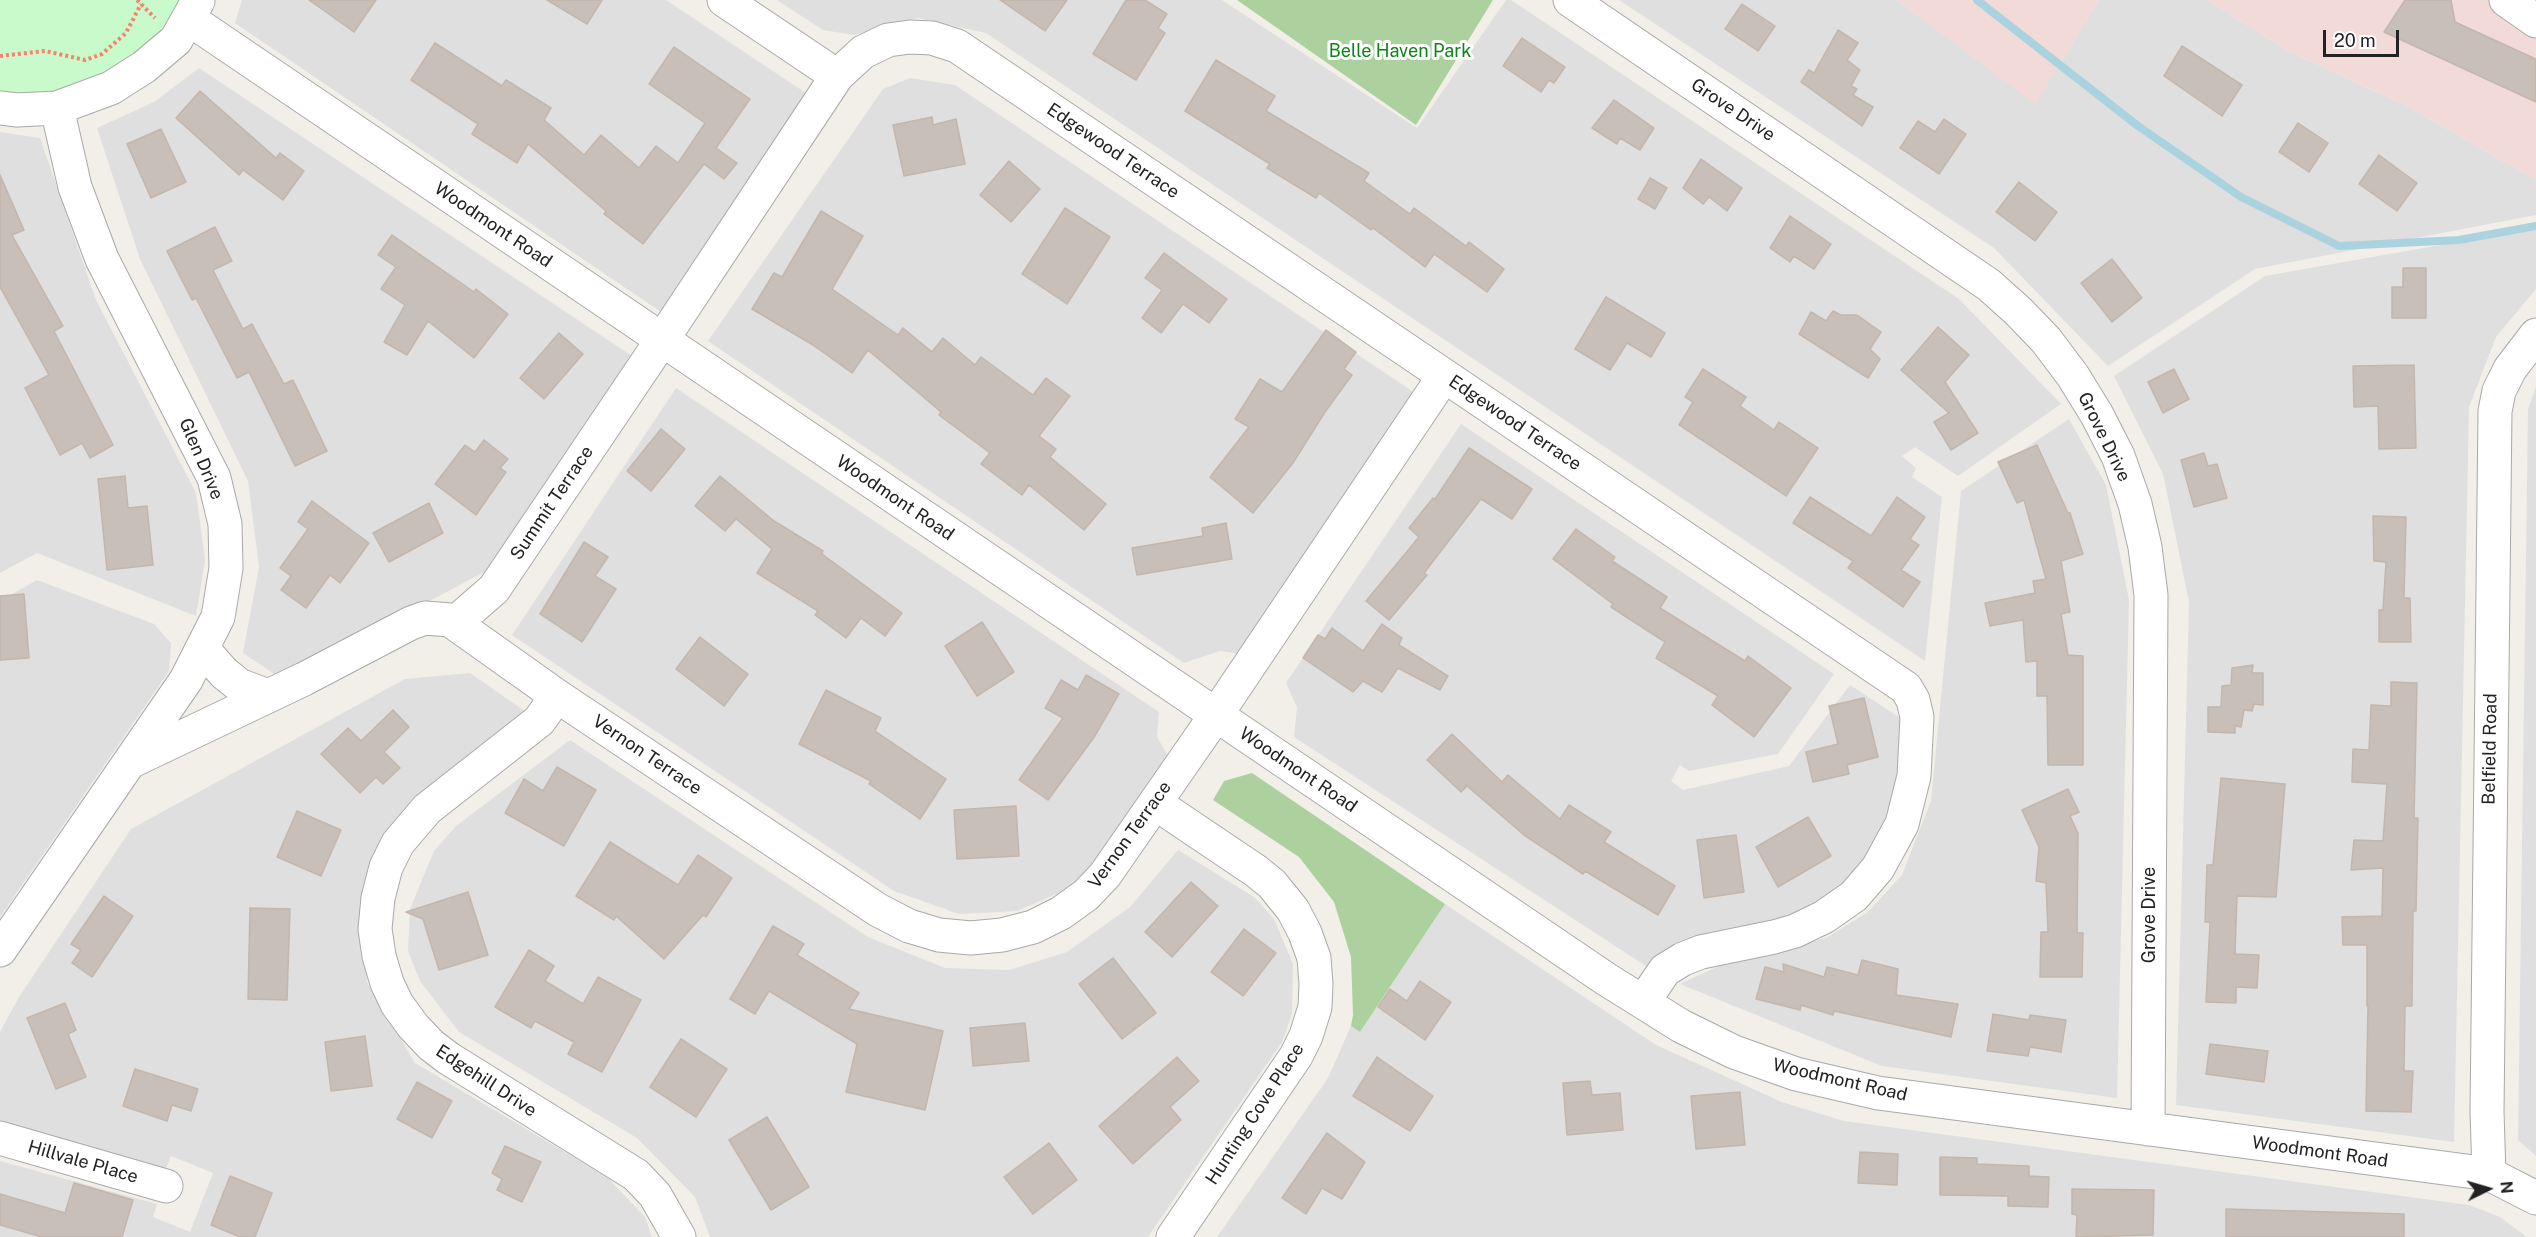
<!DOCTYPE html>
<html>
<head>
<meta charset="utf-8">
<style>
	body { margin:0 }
	#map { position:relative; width:2536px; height:1237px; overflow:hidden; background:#f2efe9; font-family:"Public Sans",sans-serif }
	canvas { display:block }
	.north { position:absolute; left:2458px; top:1159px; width:60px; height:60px; -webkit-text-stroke:4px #fff; paint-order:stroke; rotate:85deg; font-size:16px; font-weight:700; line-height:24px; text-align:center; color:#222 }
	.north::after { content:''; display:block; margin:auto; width:21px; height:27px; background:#222; clip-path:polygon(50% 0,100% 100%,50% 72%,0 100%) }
	.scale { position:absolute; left:2323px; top:30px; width:76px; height:27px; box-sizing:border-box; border:3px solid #222; border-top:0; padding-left:8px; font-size:18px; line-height:21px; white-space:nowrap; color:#222; -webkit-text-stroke:4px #fff; paint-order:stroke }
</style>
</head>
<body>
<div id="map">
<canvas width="2536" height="1237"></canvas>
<div class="north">N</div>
<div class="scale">20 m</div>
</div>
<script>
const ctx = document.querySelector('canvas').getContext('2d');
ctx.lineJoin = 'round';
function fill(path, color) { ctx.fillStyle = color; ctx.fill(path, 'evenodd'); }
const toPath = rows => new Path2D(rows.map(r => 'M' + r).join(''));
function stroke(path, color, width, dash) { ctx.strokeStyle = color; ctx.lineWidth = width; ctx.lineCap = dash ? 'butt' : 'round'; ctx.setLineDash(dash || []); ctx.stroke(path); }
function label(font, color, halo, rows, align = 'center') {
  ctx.font = font + ' "Public Sans",sans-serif'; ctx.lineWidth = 6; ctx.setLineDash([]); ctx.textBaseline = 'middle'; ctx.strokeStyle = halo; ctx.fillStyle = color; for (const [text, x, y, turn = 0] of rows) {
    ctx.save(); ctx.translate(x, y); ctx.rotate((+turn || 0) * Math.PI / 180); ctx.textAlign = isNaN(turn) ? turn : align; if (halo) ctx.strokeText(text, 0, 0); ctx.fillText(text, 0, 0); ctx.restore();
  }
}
fill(toPath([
	[242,0,666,0,809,95,661,312,235,23],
	[777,0,1222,0,1417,128,1506,0,1511,0,1959,299,2061,404,1958,476,1915,447,1902,456,1916,468,1912,477,1942,497,1925,661,986,33,918,18,854,35,823,30],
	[1619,0,1897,0,2035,103,2099,0,2208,0,2286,50,2407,106,2536,180,2536,215,2255,269,2108,366,1994,248],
	[199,68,632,356,488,570,282,679,243,653,259,567,248,481,140,259,97,128,154,102],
	[910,78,955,85,1418,395,1240,654,1220,651,1184,663,708,341,883,89],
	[0,132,40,138,96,300,196,493,205,560,196,616,37,553,0,573],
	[2536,228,2536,289,2496,337,2469,407,2454,1142,2176,1105,2189,602,2163,474,2114,376,2265,276],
	[2536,387,2536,1156,2518,1140,2528,409],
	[676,388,1159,712,1157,737,1170,759,1113,847,1070,888,1017,911,959,914,894,891,512,635],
	[2069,419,2106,485,2129,600,2117,1098,1882,1066,1680,984,1730,961,1826,938,1868,912,1902,875,1931,801,1961,491],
	[1461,424,1834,674,1778,754,1689,771,1680,765,1671,781,1683,790,1789,766,1850,685,1911,725,1898,816,1857,881,1794,917,1652,970,1294,737,1297,707,1286,683],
	[37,580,154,624,171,643,169,671,0,917,0,601],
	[470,673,529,714,380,844,361,895,367,982,415,1063,607,1177,645,1217,652,1237,0,1237,0,1161,157,1204,153,1217,190,1232,213,1173,171,1156,165,1171,0,1122,0,1032,19,997,131,829,405,679],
	[570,740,868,937,945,968,1009,970,1067,952,1130,907,1178,850,1254,897,1274,919,1293,964,1292,1014,1282,1042,1148,1237,710,1237,695,1197,637,1138,459,1032,420,981,408,951,410,909,434,851,456,826],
	[1445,904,1656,1045,1782,1102,1844,1121,2469,1205,2500,1217,2527,1237,1217,1237,1328,1078,1351,1026,1360,1032]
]), '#e0dfdf');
fill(toPath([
	[1897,0,2099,0,2035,104],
	[2208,0,2536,0,2536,180,2407,106,2286,50]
]), '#f2dad9');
fill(toPath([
	[1237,0,1493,0,1416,125],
	[1252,773,1445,904,1360,1032,1351,1026,1353,1015,1351,957,1334,902,1299,857,1213,800,1224,781]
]), '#add19e');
fill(toPath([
	[0,0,183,0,158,33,132,59,101,76,67,88,32,94,0,93]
]), '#c8facc');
stroke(toPath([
	[1977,0,2138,126,2241,197,2339,246,2459,240,2536,226]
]), '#aad3df', 8);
const building = toPath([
	[309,0,376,0,354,32,309,0],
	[547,0,602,0,587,24,547,0],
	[1000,0,1067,0,1045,31,1000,0],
	[1126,0,1145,0,1167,14,1158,28,1165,33,1136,80,1093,54,1126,0],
	[2405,0,2451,0,2455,22,2536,59,2536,102,2384,32,2405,0],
	[1742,4,1775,26,1758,51,1725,29,1742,4],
	[1838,30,1858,43,1847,60,1860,70,1851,86,1857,89,1853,95,1873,107,1862,126,1801,82,1809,70,1814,73,1838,30],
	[1522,38,1565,67,1554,83,1549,80,1541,92,1503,66,1522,38],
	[435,43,502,86,506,80,551,108,544,120,584,155,601,135,639,168,656,146,678,163,705,123,649,84,674,47,750,99,716,148,737,163,724,179,704,164,643,244,604,214,606,211,528,144,517,163,472,134,478,124,411,80,435,43],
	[2182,46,2242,85,2222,116,2164,76,2182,46],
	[1216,60,1275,96,1266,111,1369,173,1364,181,1410,214,1414,208,1466,246,1469,242,1504,269,1487,292,1434,254,1425,267,1373,228,1371,230,1319,193,1316,198,1267,168,1270,164,1185,111,1216,60],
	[200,91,276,158,280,153,304,171,283,200,243,170,239,175,176,118,200,91],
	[1614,100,1654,128,1640,150,1620,138,1617,144,1592,128,1614,100],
	[932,117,933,125,956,119,965,164,904,176,893,125,932,117],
	[1944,119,1966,134,1939,174,1900,148,1918,121,1935,132,1944,119],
	[2298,123,2328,143,2309,172,2279,152,2298,123],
	[161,129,186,182,151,198,127,144,161,129],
	[2379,155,2417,183,2397,211,2359,184,2379,155],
	[1701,159,1742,188,1727,211,1709,197,1703,204,1683,188,1701,159],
	[1009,161,1040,189,1011,222,980,195,1009,161],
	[0,175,24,230,12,235,63,326,54,331,113,445,90,458,82,443,60,455,25,388,49,375,0,287,0,175],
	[1650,178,1667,188,1655,209,1638,199,1650,178],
	[2019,182,2057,212,2035,241,1996,212,2019,182],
	[1065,208,1110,237,1067,304,1022,274,1065,208],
	[821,211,863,236,832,289,898,335,903,328,932,352,943,338,975,365,981,357,1033,395,1046,378,1070,396,1039,436,1056,449,1050,457,1106,504,1084,530,1029,485,1022,495,981,464,990,453,939,415,941,412,868,350,852,373,813,345,752,309,774,273,782,277,821,211],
	[1790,216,1831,244,1814,269,1794,256,1790,262,1770,248,1790,216],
	[215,227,232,261,213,270,226,296,243,329,252,324,284,384,293,380,327,451,295,466,249,372,237,378,196,298,192,300,167,251,215,227],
	[392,235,474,292,476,289,508,314,474,358,428,321,407,355,384,342,405,305,381,289,396,267,378,255,392,235],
	[1164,253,1227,299,1209,323,1183,304,1161,333,1142,318,1162,290,1145,278,1164,253],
	[2112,259,2142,298,2112,322,2081,283,2112,259],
	[2403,268,2426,268,2426,318,2392,318,2392,287,2403,287,2403,268],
	[1606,297,1665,333,1651,357,1627,343,1610,370,1575,349,1606,297],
	[1833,311,1841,315,1857,315,1881,332,1870,349,1880,359,1868,378,1799,334,1811,312,1826,321,1833,311],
	[1938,327,1969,355,1945,382,1978,433,1951,450,1934,422,1949,413,1901,370,1938,327],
	[1326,330,1356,352,1344,369,1352,375,1325,412,1293,463,1253,513,1210,477,1249,427,1235,419,1260,379,1282,392,1326,330],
	[559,333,583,354,544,399,520,378,559,333],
	[2414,365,2416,448,2379,449,2378,406,2354,407,2353,366,2414,365],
	[1703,369,1746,397,1740,406,1774,430,1779,422,1818,448,1786,496,1679,425,1693,402,1685,397,1703,369],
	[2174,369,2189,399,2163,413,2148,382,2174,369],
	[661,429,685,449,651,491,627,471,661,429],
	[484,440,508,459,500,468,506,472,476,515,435,484,465,445,475,452,484,440],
	[2037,445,2068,513,2070,513,2083,554,2061,561,2070,612,2061,614,2068,655,2083,656,2083,765,2048,765,2047,696,2037,696,2037,661,2026,662,2023,620,1990,626,1985,603,2035,593,2033,581,2046,579,2024,500,2017,503,1998,462,2037,445],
	[1469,448,1532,489,1512,519,1481,499,1424,573,1427,575,1389,620,1366,601,1419,537,1409,528,1433,498,1435,499,1469,448],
	[2204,453,2208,466,2217,464,2227,498,2194,507,2181,460,2204,453],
	[125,476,128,508,147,506,153,565,107,570,98,479,125,476],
	[720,476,774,521,823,551,822,554,902,613,885,636,861,618,846,638,815,615,818,611,757,573,772,549,736,519,725,531,695,506,720,476],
	[1810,497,1871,536,1897,497,1925,517,1910,539,1919,545,1901,570,1920,582,1903,607,1848,568,1853,561,1793,523,1810,497],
	[312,501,369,543,340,583,330,575,306,608,281,590,291,576,280,568,308,529,298,522,312,501],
	[429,503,443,533,389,562,373,533,429,503],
	[2373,516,2406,517,2404,598,2410,598,2411,642,2379,642,2379,610,2383,610,2386,562,2374,561,2373,516],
	[1226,523,1232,559,1137,575,1132,548,1203,536,1202,528,1226,523],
	[1576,529,1615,557,1612,561,1667,597,1660,608,1745,661,1748,656,1791,688,1754,737,1712,705,1718,696,1656,658,1665,642,1611,607,1613,604,1553,559,1576,529],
	[584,542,608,557,595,576,616,589,582,642,540,614,584,542],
	[24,594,29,658,0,660,0,596,24,594],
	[982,622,1014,672,977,696,945,646,982,622],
	[1382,624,1402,638,1399,645,1448,676,1440,690,1398,668,1382,692,1363,681,1353,692,1303,658,1318,635,1325,639,1332,628,1363,651,1382,624],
	[700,637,748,674,724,706,676,669,700,637],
	[2253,665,2252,673,2263,673,2263,705,2254,704,2252,711,2244,710,2241,727,2235,726,2235,733,2208,732,2208,707,2221,707,2222,686,2231,685,2232,668,2253,665],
	[1086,675,1119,694,1095,736,1048,800,1019,780,1063,718,1045,708,1061,680,1078,690,1086,675],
	[2391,682,2417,683,2414,818,2418,818,2416,911,2413,911,2412,1006,2405,1006,2404,1071,2413,1071,2411,1112,2366,1111,2368,1006,2367,1006,2367,945,2343,945,2342,917,2382,916,2383,868,2351,870,2354,840,2383,841,2387,784,2352,782,2353,749,2369,750,2371,705,2391,706,2391,682],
	[826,690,881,718,875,731,946,779,920,819,869,784,871,781,799,744,826,690],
	[1864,698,1878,757,1847,765,1849,774,1813,782,1806,752,1838,744,1829,706,1864,698],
	[393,710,409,727,384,752,400,768,383,784,376,777,360,793,321,754,348,728,361,741,393,710],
	[1452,734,1502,782,1508,775,1560,819,1569,805,1611,832,1604,842,1675,886,1658,915,1585,871,1583,874,1524,835,1467,786,1461,792,1427,760,1452,734],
	[557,767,596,790,564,846,505,813,524,779,543,791,557,767],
	[2221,778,2285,784,2276,897,2237,896,2235,954,2259,955,2257,988,2236,987,2236,1003,2206,1002,2210,922,2205,922,2207,865,2213,865,2221,778],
	[2068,789,2079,812,2070,816,2078,833,2077,933,2083,933,2082,977,2040,977,2041,932,2048,932,2046,883,2036,881,2039,847,2022,810,2068,789],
	[1016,806,1019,856,957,859,954,810,1016,806],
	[297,811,341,830,321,876,277,857,297,811],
	[1808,817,1831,856,1778,887,1756,847,1808,817],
	[1736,835,1744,892,1704,898,1697,840,1736,835],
	[610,842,678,885,698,855,732,878,706,917,703,915,664,959,616,916,614,920,576,896,610,842],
	[1191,882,1218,906,1172,957,1145,932,1191,882],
	[468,892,488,955,439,970,423,919,406,912,468,892],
	[104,896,133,916,92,977,72,963,81,950,71,944,104,896],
	[250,908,290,909,287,1000,248,999,250,908],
	[773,926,804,944,797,955,859,993,849,1009,943,1031,925,1110,846,1092,857,1044,769,991,755,1014,730,999,773,926],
	[1244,929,1276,953,1243,996,1211,972,1244,929],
	[529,950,554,966,545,981,583,1004,598,977,641,1000,602,1072,568,1054,574,1042,535,1021,531,1028,495,1007,529,950],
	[1113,958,1156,1013,1122,1039,1079,984,1113,958],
	[1862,960,1898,969,1896,995,1958,1004,1951,1037,1834,1011,1833,1015,1801,1005,1800,1010,1756,999,1765,967,1784,972,1783,964,1824,977,1827,967,1858,975,1862,960],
	[1420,981,1451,1002,1425,1040,1378,1007,1390,989,1407,1001,1420,981],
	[65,1003,76,1030,68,1034,86,1077,56,1089,27,1018,65,1003],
	[1993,1014,2029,1020,2030,1015,2066,1020,2061,1052,2030,1047,2028,1056,1987,1051,1993,1014],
	[1025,1023,1029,1061,973,1066,970,1028,1025,1023],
	[365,1036,372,1086,331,1091,325,1042,365,1036],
	[681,1039,727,1069,696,1117,650,1087,681,1039],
	[2210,1044,2268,1051,2264,1082,2206,1074,2210,1044],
	[1177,1057,1199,1081,1170,1107,1181,1120,1133,1164,1099,1126,1177,1057],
	[1377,1057,1433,1096,1410,1131,1353,1096,1377,1057],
	[135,1069,198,1089,191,1111,172,1105,167,1121,123,1106,135,1069],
	[1590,1081,1592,1095,1620,1093,1623,1130,1567,1135,1563,1083,1590,1081],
	[417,1082,452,1101,432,1138,397,1119,417,1082],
	[1740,1092,1745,1145,1696,1149,1691,1096,1740,1092],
	[767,1117,809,1187,771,1210,729,1140,767,1117],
	[1327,1133,1365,1162,1342,1199,1322,1188,1306,1214,1282,1198,1327,1133],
	[1049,1143,1077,1180,1033,1214,1004,1177,1049,1143],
	[505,1146,541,1162,522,1202,497,1190,502,1179,492,1173,505,1146],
	[1860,1152,1898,1154,1897,1185,1858,1183,1860,1152],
	[1940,1157,1977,1158,1977,1164,2029,1166,2029,1176,2049,1177,2048,1207,2008,1206,2008,1196,1940,1195,1940,1157],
	[230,1176,272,1193,255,1237,240,1237,211,1225,230,1176],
	[74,1183,133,1200,122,1237,42,1237,0,1225,0,1194,65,1213,74,1183],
	[2072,1189,2154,1190,2153,1235,2076,1237,2077,1215,2072,1214,2072,1189],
	[2226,1209,2404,1214,2404,1237,2226,1237,2226,1209]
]);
fill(building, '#c7bfb8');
stroke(building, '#c4b6ab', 1.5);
const minor = toPath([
	[724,0,837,76],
	[1570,0,1989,285,2018,311,2046,340,2073,376,2097,415,2118,456,2135,504,2145,547,2151,595,2148,1129],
	[2506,0,2536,21],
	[189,19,1606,979,1681,1026,1734,1052,1796,1074,1878,1093,2489,1174,2536,1198],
	[0,108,17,110,57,108,111,88,144,67,176,40,198,1],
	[455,623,494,589,662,340,837,76,863,52,888,40,910,37,932,38,957,46,1906,688,1913,700,1917,717,1914,776,1902,824,1878,868,1854,896,1824,917,1795,931,1774,937,1701,952,1683,959,1665,970,1643,1002],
	[203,649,224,673,239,685,268,696],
	[557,696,539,721,427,809,398,843,386,867,378,898,375,929,379,956,387,983,397,1004,413,1026,431,1045,448,1058,636,1175,655,1195,679,1237],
	[132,761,304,679,411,623,425,618,450,620,557,696,878,910,909,926,939,935,971,938,1002,935,1033,927,1061,913,1086,895,1105,875,1216,715,1444,376],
	[1155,803,1256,871,1272,884,1293,910,1305,933,1314,958,1316,984,1315,1007,1306,1036,1296,1056,1173,1237],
	[0,950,186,680,218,617,226,568,225,524,214,478,102,259,75,187,57,108],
	[0,1138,166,1186],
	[2489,1174,2487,1112,2495,411,2499,391,2510,369,2536,335]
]);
stroke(minor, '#a9a9a9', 35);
stroke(toPath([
	[137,0,155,18],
	[0,56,45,51,85,60,102,54,126,33,141,4]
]), '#fa8072', 4, [3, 3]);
stroke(minor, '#fff', 33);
label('18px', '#0c8416', '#fff', [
	["Belle Haven Park",1400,51]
]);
label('18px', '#222', '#fff', [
	["Grove Drive",1733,110,34],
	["Edgewood Terrace",1113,151,34],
	["Woodmont Road",493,225,34],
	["Edgewood Terrace",1515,423,34],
	["Grove Drive",2104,437,64],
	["Glen Drive",201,459,67],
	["Woodmont Road",895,498,34],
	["Summit Terrace",552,503,-56],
	["Belfield Road",2490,749,-89],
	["Vernon Terrace",647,755,34],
	["Woodmont Road",1298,770,34],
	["Vernon Terrace",1130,835,-54],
	["Grove Drive",2149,915,-90],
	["Woodmont Road",1840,1080,13],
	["Edgehill Drive",486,1081,33],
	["Hunting Cove Place",1255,1114,-57],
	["Woodmont Road",2320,1152,8],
	["Hillvale Place",83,1162,16]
]);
</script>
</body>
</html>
